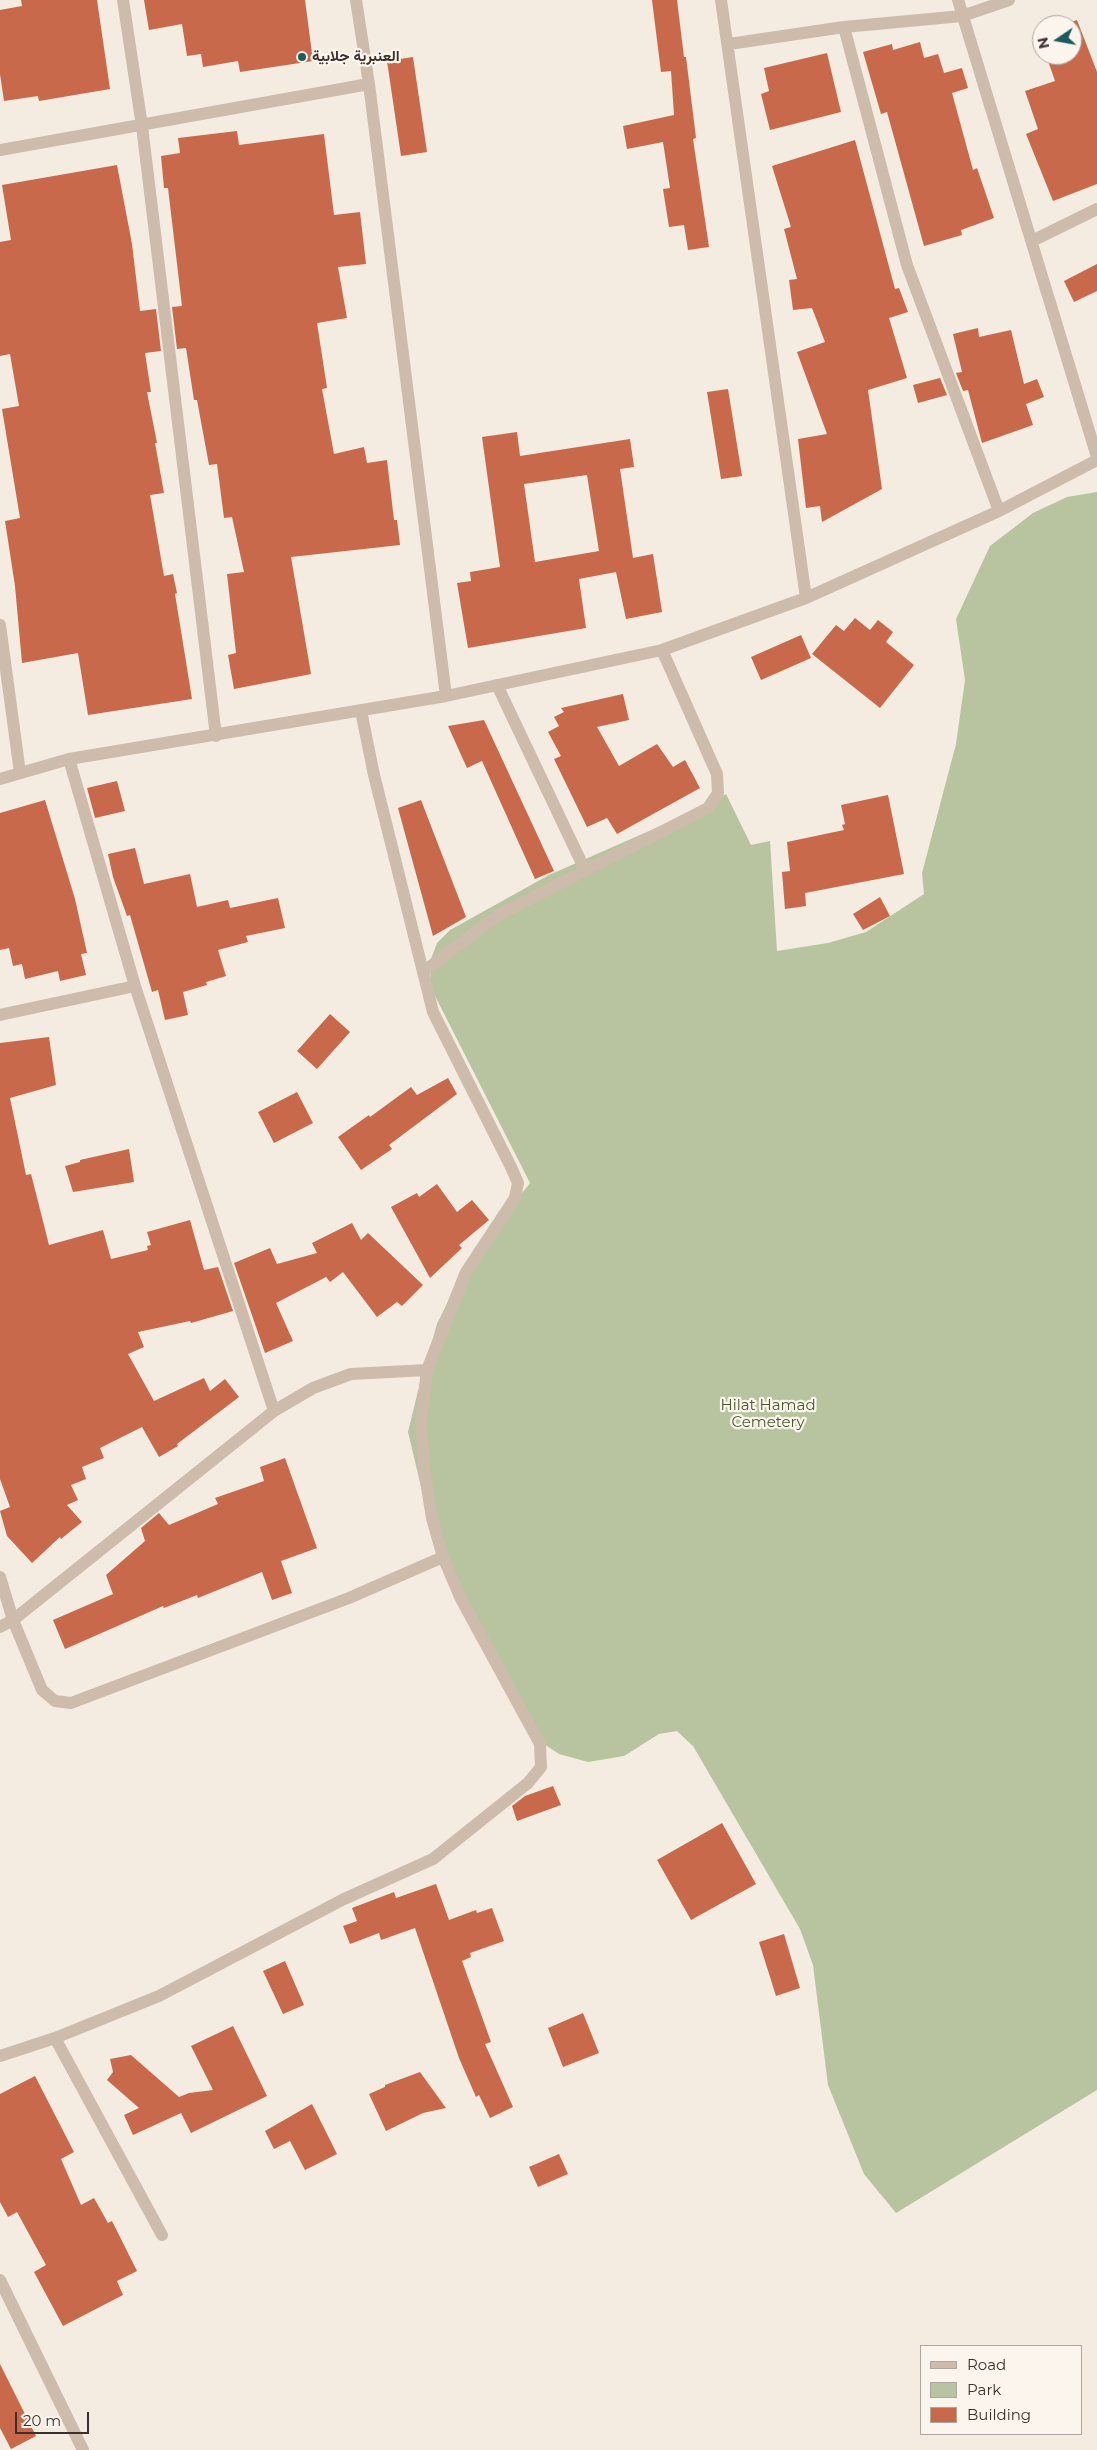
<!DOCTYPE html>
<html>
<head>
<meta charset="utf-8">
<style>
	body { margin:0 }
	#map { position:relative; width:1097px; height:2450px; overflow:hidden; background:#f4ebe1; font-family:Montserrat,sans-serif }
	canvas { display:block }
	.legend { position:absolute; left:920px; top:2345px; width:162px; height:90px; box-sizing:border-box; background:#fbf5ee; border:1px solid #aea6a0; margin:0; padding:6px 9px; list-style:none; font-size:15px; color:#3b302b }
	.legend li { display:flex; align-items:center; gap:10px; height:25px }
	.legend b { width:25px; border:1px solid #aea6a0 }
	.north { position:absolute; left:1032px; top:15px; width:50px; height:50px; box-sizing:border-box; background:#fbf5ee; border:1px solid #aea6a0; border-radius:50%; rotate:258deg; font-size:14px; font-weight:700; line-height:20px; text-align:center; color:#3b302b }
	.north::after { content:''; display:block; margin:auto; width:18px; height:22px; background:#1f5a5e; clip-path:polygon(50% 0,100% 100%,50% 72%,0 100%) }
	.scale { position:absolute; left:15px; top:2412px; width:74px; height:22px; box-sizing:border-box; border:2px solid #3b302b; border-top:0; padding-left:6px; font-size:15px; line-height:18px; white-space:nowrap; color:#3b302b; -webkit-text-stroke:4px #fbf5ee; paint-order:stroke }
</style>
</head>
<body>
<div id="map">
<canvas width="1097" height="2450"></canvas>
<ul class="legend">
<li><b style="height:6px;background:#cdbbac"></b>Road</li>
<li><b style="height:14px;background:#b8c4a0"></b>Park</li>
<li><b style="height:14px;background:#c8694b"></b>Building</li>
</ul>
<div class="north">N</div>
<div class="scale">20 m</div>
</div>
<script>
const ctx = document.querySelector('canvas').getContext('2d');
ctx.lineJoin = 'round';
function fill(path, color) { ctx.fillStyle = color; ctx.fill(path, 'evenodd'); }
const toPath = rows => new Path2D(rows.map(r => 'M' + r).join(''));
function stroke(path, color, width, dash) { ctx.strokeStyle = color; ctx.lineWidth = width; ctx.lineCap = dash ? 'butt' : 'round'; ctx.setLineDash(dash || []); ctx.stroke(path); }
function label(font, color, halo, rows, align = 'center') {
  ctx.font = font + ' Montserrat,Vazirmatn,sans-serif'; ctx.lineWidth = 4.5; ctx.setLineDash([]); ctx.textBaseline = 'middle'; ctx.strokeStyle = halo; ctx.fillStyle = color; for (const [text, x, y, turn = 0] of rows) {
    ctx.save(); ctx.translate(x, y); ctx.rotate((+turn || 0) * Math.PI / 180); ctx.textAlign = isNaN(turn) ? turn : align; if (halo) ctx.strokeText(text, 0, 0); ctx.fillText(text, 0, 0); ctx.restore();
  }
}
fill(toPath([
	[1097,492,1097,2090,896,2213,864,2174,828,2085,813,1965,800,1929,693,1746,677,1731,659,1734,624,1756,588,1762,559,1754,535,1738,435,1545,408,1432,418,1391,437,1324,466,1265,530,1183,430,986,431,959,437,943,450,930,549,875,706,806,726,794,751,845,770,841,777,951,828,943,866,932,924,894,922,873,956,744,965,680,956,619,990,546,1033,513,1067,497]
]), '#b8c4a0');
fill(toPath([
	[21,0,97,0,110,89,39,101,38,96,4,101,0,74,0,10,22,6],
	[144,0,305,0,313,61,240,72,238,61,203,67,201,54,187,56,182,24,149,30],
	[652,0,677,0,684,57,686,57,696,138,693,139,709,247,688,250,684,225,669,227,663,189,670,188,663,142,627,149,623,126,674,115,671,71,661,72],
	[1077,20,1097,72,1097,184,1053,201,1026,134,1038,129,1025,91,1055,81,1046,55,1072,55,1072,25,1063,25],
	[920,42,924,58,938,54,944,73,962,68,968,88,952,93,973,170,977,168,994,218,961,230,962,235,924,246,887,112,881,114,863,52,892,44,893,50],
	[827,53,841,112,770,130,761,94,769,91,764,68],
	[413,57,427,152,401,156,387,61],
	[237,131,239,145,324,134,334,215,360,212,366,264,338,267,347,318,317,323,327,388,322,389,334,454,364,447,367,463,387,460,394,520,397,520,400,545,291,557,311,674,234,689,228,655,236,653,227,574,244,572,232,517,224,518,217,464,209,465,197,400,194,400,186,348,177,349,172,307,182,306,168,188,164,188,161,156,180,153,178,138],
	[855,140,895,289,899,288,908,312,889,318,907,378,868,390,882,489,822,522,820,506,806,508,798,439,827,434,797,352,825,342,812,308,793,310,789,280,797,279,784,229,791,227,772,166],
	[117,165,132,244,140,311,156,309,161,351,145,353,151,392,147,392,157,443,155,443,164,493,150,495,164,576,173,574,177,593,175,594,192,699,88,715,78,653,22,663,15,586,5,521,20,518,2,409,19,406,10,354,0,356,0,242,11,240,2,185],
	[1097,264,1097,291,1074,302,1064,281],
	[978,328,979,337,1011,330,1024,384,1037,379,1044,397,1026,404,1033,425,982,443,968,390,963,391,956,373,962,372,953,334],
	[940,378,947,395,918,403,913,385],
	[728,389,742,476,721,479,707,392],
	[517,432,520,456,630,439,634,467,620,469,633,558,653,554,662,612,626,619,616,572,579,579,586,628,468,648,457,583,471,581,470,572,500,567,482,437],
	[587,475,599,551,535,562,524,484],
	[855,618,870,630,878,620,893,632,886,642,914,665,880,708,812,654,836,625,844,631],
	[801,635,811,658,761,680,751,657],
	[623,694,629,720,597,727,619,766,657,744,673,767,685,760,700,788,617,834,607,818,587,827,554,759,561,756,548,732,559,726,554,717,564,712,561,708],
	[484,720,554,871,535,879,482,761,467,768,448,726],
	[117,781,125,811,95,818,87,788],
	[888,795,904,874,805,893,806,906,785,909,782,872,790,871,787,842,844,830,842,825,845,824,841,805],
	[45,800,75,899,87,953,81,954,86,975,60,981,58,971,25,979,22,964,13,966,9,948,0,950,0,813],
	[421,800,466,917,433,936,398,808],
	[135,848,144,884,190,874,197,907,228,900,230,908,278,898,285,928,246,936,248,942,218,950,226,976,206,982,207,985,183,992,188,1015,165,1020,158,990,152,992,130,915,127,916,113,877,108,854],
	[880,897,890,916,863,930,853,914],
	[330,1014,350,1032,317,1069,297,1051],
	[49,1037,56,1085,10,1098,26,1175,31,1174,49,1245,103,1230,111,1259,148,1250,147,1246,151,1245,147,1232,190,1220,204,1270,218,1267,233,1311,191,1323,190,1321,138,1332,144,1347,128,1354,154,1401,204,1378,210,1391,225,1379,239,1397,177,1444,178,1446,159,1457,142,1427,100,1448,104,1458,82,1467,86,1479,71,1485,78,1500,67,1505,82,1522,61,1539,60,1537,32,1563,7,1536,0,1511,10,1507,0,1479,0,1043],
	[448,1078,457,1094,389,1145,392,1149,361,1170,338,1137,369,1115,370,1117,411,1087,417,1095],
	[297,1092,313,1123,274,1143,258,1112],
	[129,1149,134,1182,73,1192,65,1166,80,1162,80,1160],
	[437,1184,457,1212,472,1200,489,1220,459,1245,462,1248,430,1278,391,1207,417,1193,419,1197],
	[352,1223,361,1240,368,1233,423,1285,402,1306,397,1302,377,1317,343,1272,330,1282,326,1277,276,1303,293,1341,265,1353,234,1263,270,1248,277,1264,317,1253,312,1243],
	[285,1458,317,1548,281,1561,292,1593,272,1600,262,1572,198,1598,197,1595,164,1608,163,1606,65,1649,53,1620,113,1594,106,1575,145,1541,141,1528,159,1513,169,1525,218,1504,215,1498,264,1481,260,1467],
	[553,1786,561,1805,517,1821,512,1806,525,1796],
	[722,1823,756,1884,691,1920,657,1860],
	[436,1884,449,1920,476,1910,477,1913,492,1908,504,1941,470,1953,471,1957,462,1961,491,2042,485,2044,513,2107,490,2118,479,2095,476,2097,459,2058,415,1928,381,1940,379,1933,350,1944,343,1926,357,1921,352,1908,394,1892,396,1898],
	[784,1934,800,1988,776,1996,759,1942],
	[285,1961,304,2005,283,2014,263,1971],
	[583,2013,599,2053,563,2067,548,2028],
	[233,2026,267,2096,191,2133,181,2113,133,2135,124,2115,139,2108,107,2080,113,2072,110,2059,131,2055,179,2097,189,2093,213,2090,191,2046],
	[420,2072,446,2108,423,2113,386,2131,369,2094,385,2087,385,2085],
	[35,2076,74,2152,61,2159,81,2205,94,2198,108,2223,112,2221,137,2271,117,2281,123,2295,63,2326,34,2272,46,2265,17,2212,8,2217,0,2202,0,2094],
	[312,2104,337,2154,305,2170,290,2141,274,2149,265,2131],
	[559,2154,568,2174,538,2187,529,2167],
	[0,2364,36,2436,11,2449,0,2428]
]), '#c8694b');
stroke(toPath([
	[123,0,142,126,216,736],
	[356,0,369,84,446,696],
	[721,0,806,598],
	[958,0,1097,457],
	[844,27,907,265,999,511],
	[729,44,844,27,962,16,1009,0],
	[0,150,369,84],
	[1032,241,1097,209],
	[0,625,20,773],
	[497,685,585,870],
	[69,759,135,986,274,1411],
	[0,779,69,759,446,696,662,650,806,598,999,511,1097,460],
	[423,972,498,915,708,808,718,793,717,774,662,650],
	[0,1015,135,986],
	[0,1577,13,1620,42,1690,55,1701,71,1703,349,1598,443,1557],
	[0,1627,13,1620,274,1411,313,1388,351,1374,427,1370,466,1272,515,1198,518,1183,511,1167,433,1012,374,775,361,711],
	[55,2038,162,2235],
	[0,2056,55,2038,159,1996,344,1899,433,1859,528,1783,541,1767,540,1744,461,1599,443,1557,432,1518,424,1469,421,1421,427,1370],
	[0,2280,83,2450]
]), '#cdbbac', 12);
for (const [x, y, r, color] of [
	[302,57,5,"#1f5a5e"]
]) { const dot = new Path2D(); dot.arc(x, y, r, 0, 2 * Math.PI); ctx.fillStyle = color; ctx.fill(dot); stroke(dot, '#fbf5ee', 2); }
label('bold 15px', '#3b302b', '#fbf5ee', [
	["العنبرية جلابية",312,57]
], 'left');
label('15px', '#4a5a2e', '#fbf5ee', [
	["Hilat Hamad",768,1406],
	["Cemetery",768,1423]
]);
</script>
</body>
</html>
